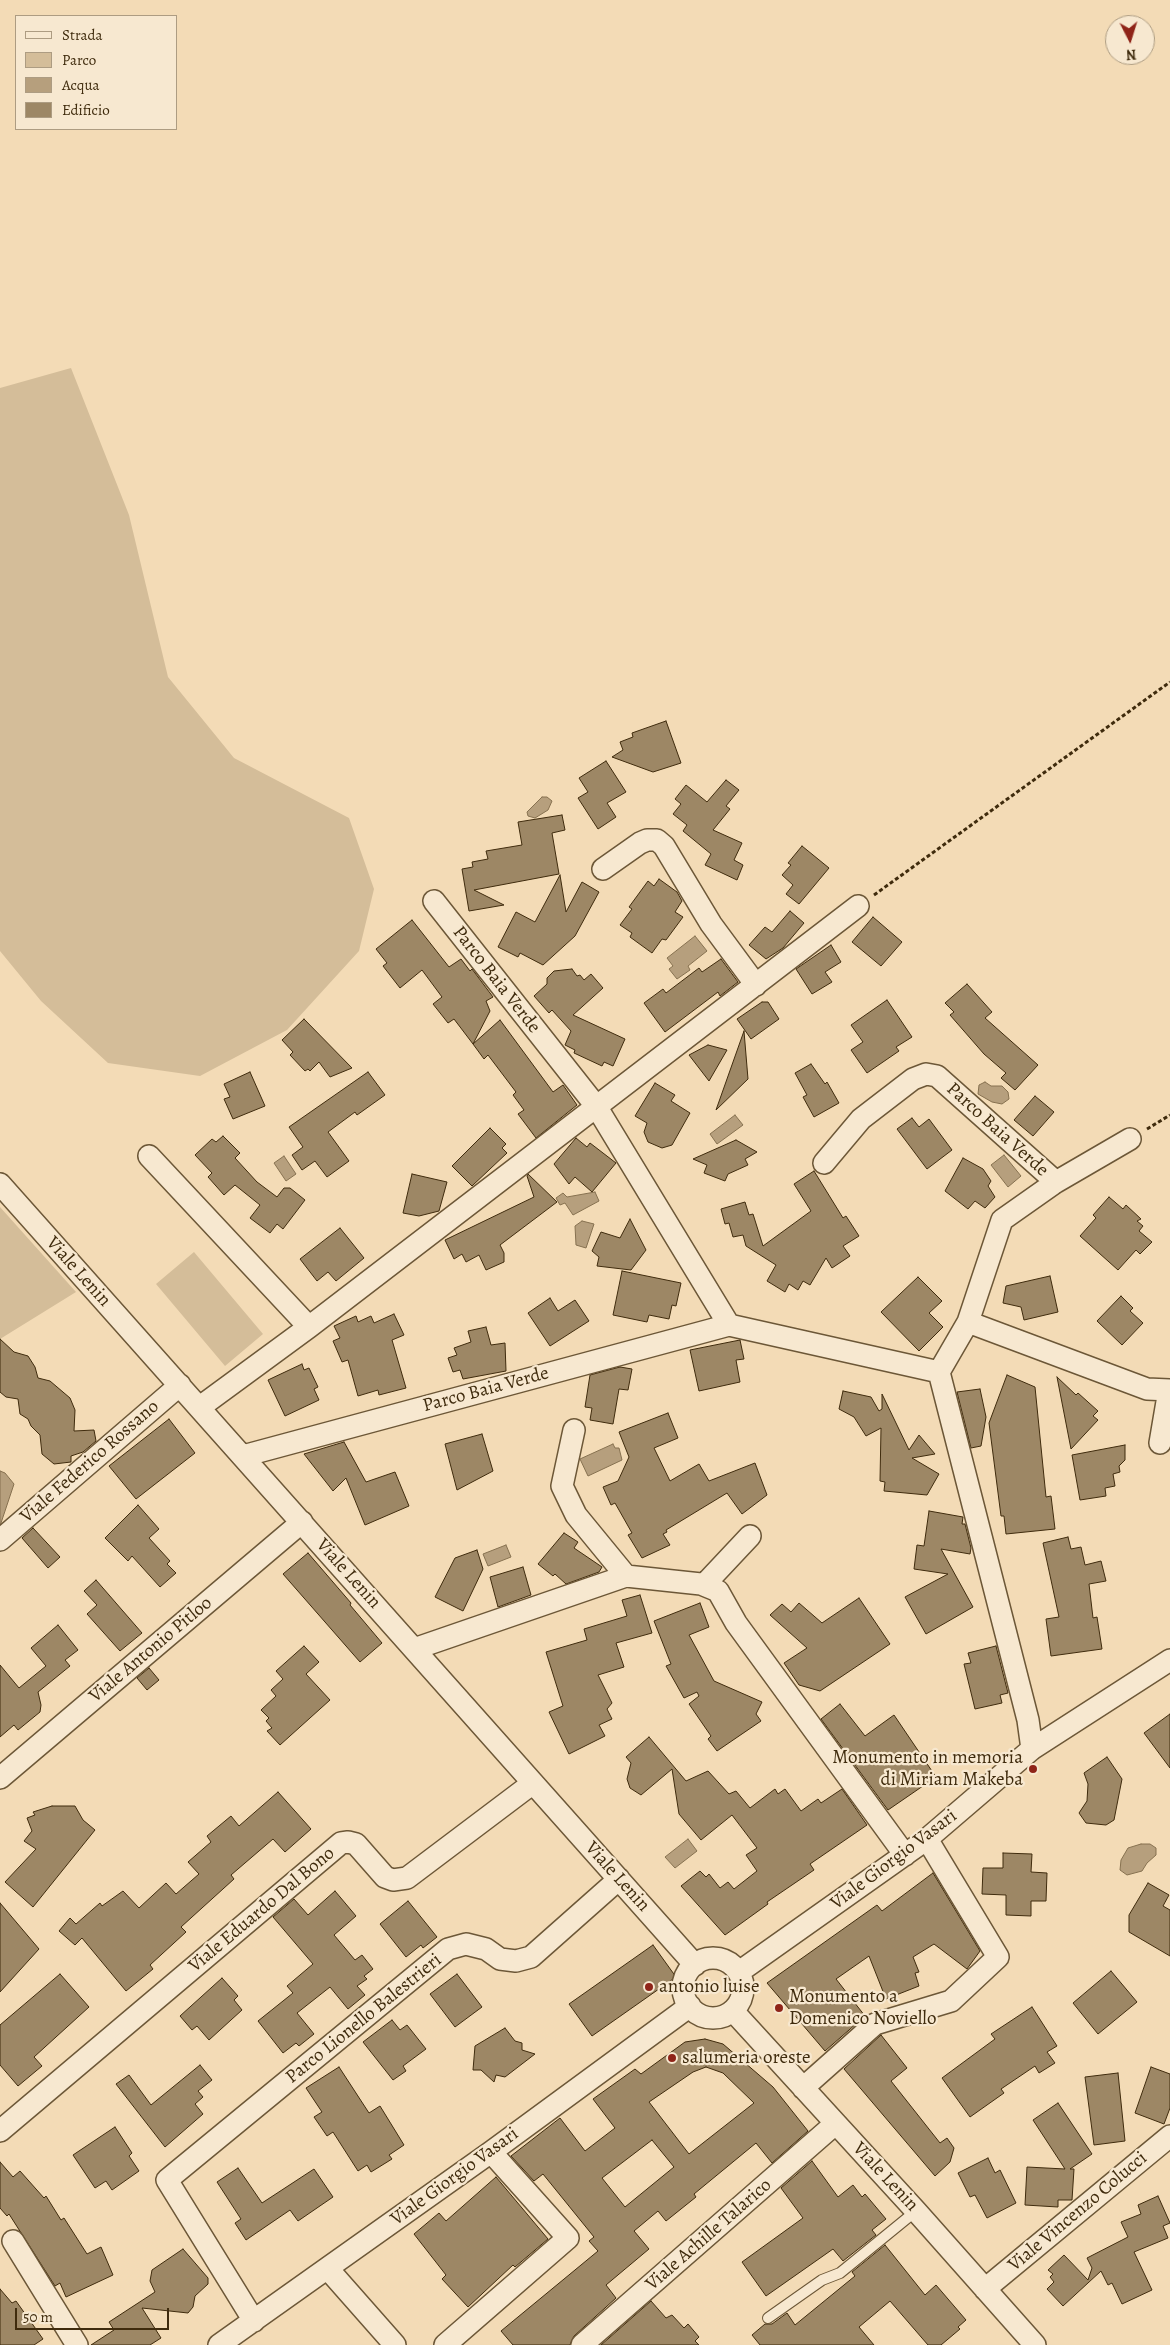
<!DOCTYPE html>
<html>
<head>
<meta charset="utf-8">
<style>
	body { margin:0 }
	#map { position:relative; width:1170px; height:2345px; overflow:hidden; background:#f3dbb6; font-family:Alegreya,serif }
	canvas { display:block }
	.legend { position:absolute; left:15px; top:15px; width:162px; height:115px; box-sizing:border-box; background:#f7e8d0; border:1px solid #ad9c82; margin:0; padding:6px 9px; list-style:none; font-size:15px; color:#3f2b0d }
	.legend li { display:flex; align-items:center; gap:10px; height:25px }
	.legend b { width:25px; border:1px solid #ad9c82 }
	.north { position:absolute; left:1105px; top:15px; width:50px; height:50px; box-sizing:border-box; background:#f7e8d0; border:1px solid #ad9c82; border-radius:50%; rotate:175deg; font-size:14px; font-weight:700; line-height:20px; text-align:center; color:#3f2b0d }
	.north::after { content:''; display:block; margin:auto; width:18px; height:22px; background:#8f2418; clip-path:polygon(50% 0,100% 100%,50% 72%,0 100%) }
	.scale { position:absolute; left:15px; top:2308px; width:154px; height:22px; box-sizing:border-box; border:2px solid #3f2b0d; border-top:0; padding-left:6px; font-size:15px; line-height:18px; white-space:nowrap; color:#3f2b0d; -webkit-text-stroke:4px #f7e8d0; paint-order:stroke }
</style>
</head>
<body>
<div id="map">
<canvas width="1170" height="2345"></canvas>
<ul class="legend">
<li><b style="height:6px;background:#f7e8d0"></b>Strada</li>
<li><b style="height:14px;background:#d4bd99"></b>Parco</li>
<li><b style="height:14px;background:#b69f7d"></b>Acqua</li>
<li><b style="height:14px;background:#9d8765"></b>Edificio</li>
</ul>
<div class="north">N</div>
<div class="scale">50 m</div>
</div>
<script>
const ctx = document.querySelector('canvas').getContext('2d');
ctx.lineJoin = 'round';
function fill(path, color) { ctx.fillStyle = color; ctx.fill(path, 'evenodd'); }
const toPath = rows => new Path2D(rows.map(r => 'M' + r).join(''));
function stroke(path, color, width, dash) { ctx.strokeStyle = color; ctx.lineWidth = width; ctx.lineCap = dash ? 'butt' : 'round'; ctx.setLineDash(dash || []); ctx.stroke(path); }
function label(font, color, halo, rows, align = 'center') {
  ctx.font = font + ' Alegreya,serif'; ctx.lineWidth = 4.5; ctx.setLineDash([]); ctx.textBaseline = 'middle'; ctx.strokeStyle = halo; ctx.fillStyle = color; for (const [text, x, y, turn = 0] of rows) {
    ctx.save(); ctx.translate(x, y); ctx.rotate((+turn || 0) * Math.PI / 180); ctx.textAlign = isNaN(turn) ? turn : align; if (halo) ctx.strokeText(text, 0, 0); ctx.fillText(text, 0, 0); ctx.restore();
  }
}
fill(toPath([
	[71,368,129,515,168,677,234,758,349,818,374,889,359,951,287,1030,200,1076,108,1063,41,1001,0,951,0,388],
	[0,1207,76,1292,0,1339],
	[194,1252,263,1334,225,1366,156,1284]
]), '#d4bd99');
const water = toPath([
	[542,797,547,797,552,801,548,810,535,818,528,816,527,812,542,797],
	[695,936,707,951,688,966,690,970,677,979,669,969,673,966,667,958,695,936],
	[985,1082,991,1086,1002,1086,1008,1092,1009,1099,1002,1104,992,1102,978,1094,979,1085,985,1082],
	[735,1115,743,1125,717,1144,710,1134,735,1115],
	[1004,1155,1021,1176,1008,1187,991,1165,1004,1155],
	[284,1156,296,1174,286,1181,274,1163,284,1156],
	[595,1192,599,1201,573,1215,565,1203,560,1205,556,1198,563,1193,567,1197,595,1192],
	[582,1221,594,1224,586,1248,576,1245,575,1226,582,1221],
	[613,1444,615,1448,619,1448,622,1460,588,1476,580,1459,613,1444],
	[0,1471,5,1473,14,1484,0,1526,0,1471],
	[506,1545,511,1557,488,1566,483,1554,506,1545],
	[688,1839,697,1851,675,1868,665,1857,688,1839],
	[1141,1844,1150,1844,1156,1848,1156,1855,1147,1863,1142,1871,1127,1875,1120,1870,1121,1860,1128,1848,1141,1844]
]);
fill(water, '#b69f7d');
stroke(water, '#867150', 1);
const building = toPath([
	[666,721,681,763,653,772,612,757,623,750,620,742,633,737,632,733,666,721],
	[606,761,626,792,607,803,616,817,598,829,578,798,588,792,579,778,606,761],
	[726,780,739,790,726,806,730,809,713,830,742,843,734,860,743,865,737,880,705,865,711,854,683,831,687,825,673,814,681,804,675,799,686,785,707,802,726,780],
	[562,815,565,830,552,833,559,874,474,890,504,905,469,911,462,869,473,867,472,862,488,859,486,851,522,845,518,822,562,815],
	[802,846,829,868,799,904,786,894,793,885,782,875,791,865,788,863,802,846],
	[560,875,566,912,582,882,599,892,575,936,543,965,520,953,518,957,498,947,516,912,535,922,560,875],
	[659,879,677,892,682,901,675,912,683,917,666,940,662,939,652,953,630,937,632,933,620,925,632,909,629,907,648,881,654,886,659,879],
	[790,911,804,923,783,948,766,959,749,945,765,927,772,932,790,911],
	[873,917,902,942,881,966,852,942,873,917],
	[412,920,449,967,461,959,470,971,472,969,493,997,486,1001,490,1011,473,1044,454,1019,448,1023,433,1004,442,997,422,970,400,988,383,966,387,963,376,949,412,920],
	[831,945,841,962,825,972,832,982,812,994,796,969,831,945],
	[721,959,738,982,720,996,718,992,665,1032,644,1003,663,989,666,993,699,968,702,972,721,959],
	[572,969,577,976,580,975,584,980,591,974,603,988,573,1015,625,1039,613,1066,604,1062,602,1066,574,1053,575,1050,565,1045,571,1031,552,1010,549,1013,534,996,547,984,547,978,554,971,572,969],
	[967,984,992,1012,985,1018,1038,1065,1015,1090,1001,1078,1006,1073,984,1054,950,1015,954,1012,945,1003,967,984],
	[887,1000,912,1037,896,1047,899,1051,867,1073,851,1050,863,1042,851,1025,887,1000],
	[762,1002,768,1002,779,1019,751,1039,737,1019,762,1002],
	[304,1019,352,1068,330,1077,319,1062,310,1071,308,1069,305,1071,290,1055,293,1052,282,1040,304,1019],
	[500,1020,553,1092,563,1085,577,1105,536,1138,518,1114,524,1110,513,1095,516,1092,488,1055,484,1059,473,1044,500,1020],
	[744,1031,748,1079,716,1110,744,1031],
	[708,1045,727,1050,709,1081,689,1055,708,1045],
	[811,1064,825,1084,827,1082,839,1103,814,1117,803,1097,807,1095,795,1073,811,1064],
	[250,1072,265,1106,233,1119,224,1099,230,1097,224,1084,250,1072],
	[368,1072,385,1095,357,1115,355,1112,328,1132,349,1161,327,1177,315,1161,302,1170,292,1155,303,1147,289,1127,368,1072],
	[655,1083,675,1095,671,1101,690,1113,672,1145,662,1148,648,1142,644,1132,647,1123,635,1116,655,1083],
	[1035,1096,1054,1112,1033,1136,1014,1120,1035,1096],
	[912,1118,919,1127,929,1119,952,1150,927,1169,897,1129,912,1118],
	[490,1128,506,1144,502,1148,507,1153,472,1186,452,1166,490,1128],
	[223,1136,240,1153,235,1158,257,1182,277,1197,284,1188,290,1188,305,1200,283,1229,277,1224,270,1233,250,1218,260,1205,235,1185,224,1195,208,1177,212,1173,195,1155,212,1139,216,1142,223,1136],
	[576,1138,587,1147,590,1143,616,1163,592,1192,575,1177,569,1184,554,1164,576,1138],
	[736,1140,757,1152,745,1159,748,1165,728,1174,725,1181,704,1173,707,1165,693,1159,736,1140],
	[963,1158,983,1169,991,1181,988,1186,995,1197,985,1208,975,1201,968,1209,945,1191,963,1158],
	[814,1171,843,1218,846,1216,859,1236,843,1246,850,1256,832,1268,826,1258,810,1285,803,1281,798,1290,789,1284,785,1292,767,1281,776,1265,746,1246,743,1235,733,1237,729,1223,725,1224,721,1209,745,1202,749,1215,753,1214,763,1246,811,1211,794,1184,814,1171],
	[412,1174,447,1182,439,1211,419,1216,403,1213,412,1174],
	[528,1174,557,1202,500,1245,504,1253,504,1262,486,1270,479,1255,466,1262,462,1254,454,1259,445,1240,534,1197,527,1176,528,1174],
	[1109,1197,1123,1209,1126,1205,1141,1219,1137,1221,1143,1226,1139,1231,1152,1242,1140,1254,1136,1250,1118,1270,1080,1236,1096,1218,1093,1215,1109,1197],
	[630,1219,646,1250,631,1270,597,1266,599,1257,592,1251,601,1232,620,1238,630,1219],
	[340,1228,364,1258,336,1281,328,1272,317,1281,300,1259,340,1228],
	[622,1271,681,1283,676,1306,672,1305,669,1319,649,1315,647,1322,613,1315,622,1271],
	[1050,1276,1058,1312,1024,1320,1021,1307,1003,1303,1006,1286,1050,1276],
	[918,1277,942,1301,929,1313,943,1327,919,1351,881,1312,918,1277],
	[1121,1296,1133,1308,1130,1311,1143,1323,1122,1345,1097,1321,1121,1296],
	[550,1298,558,1311,575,1300,589,1321,550,1346,528,1313,550,1298],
	[394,1314,404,1335,392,1340,406,1388,379,1395,378,1390,358,1396,348,1360,342,1362,333,1341,340,1338,334,1326,356,1316,358,1322,371,1316,374,1323,394,1314],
	[486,1327,491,1345,505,1343,506,1371,463,1379,460,1370,453,1372,448,1358,457,1355,454,1348,471,1342,468,1331,486,1327],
	[0,1339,14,1352,28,1356,35,1367,38,1378,50,1381,70,1398,75,1410,74,1431,94,1430,96,1441,83,1452,71,1456,71,1462,54,1464,42,1454,40,1435,31,1426,28,1419,20,1414,18,1399,6,1397,0,1392,0,1339],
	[740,1340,744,1359,736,1360,740,1382,699,1391,690,1350,740,1340],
	[302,1364,304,1370,309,1368,318,1387,314,1389,319,1400,285,1416,268,1380,302,1364],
	[620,1367,632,1369,628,1390,619,1389,613,1424,590,1420,592,1408,585,1407,590,1375,620,1367],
	[1007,1375,1035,1387,1046,1497,1051,1496,1055,1529,1006,1534,1004,1516,1001,1516,989,1423,1007,1375],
	[1057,1377,1076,1395,1078,1393,1098,1411,1093,1416,1098,1420,1071,1449,1057,1377],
	[980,1389,986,1417,981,1446,971,1448,957,1392,980,1389],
	[843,1391,871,1397,879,1411,882,1409,882,1394,909,1450,919,1435,935,1454,912,1458,939,1474,927,1495,884,1491,885,1482,880,1481,881,1428,866,1436,854,1417,839,1409,843,1391],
	[668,1413,678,1438,654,1448,670,1481,699,1464,709,1481,755,1463,767,1495,742,1514,727,1493,666,1530,667,1532,663,1534,670,1545,642,1558,628,1535,632,1533,615,1503,611,1505,603,1487,618,1481,629,1457,619,1432,668,1413],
	[169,1419,195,1453,136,1499,109,1466,169,1419],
	[482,1434,493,1471,457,1490,445,1444,482,1434],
	[344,1442,366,1482,395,1472,409,1506,365,1525,346,1478,333,1491,304,1454,344,1442],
	[1125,1445,1125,1460,1119,1466,1120,1472,1113,1474,1115,1486,1105,1488,1106,1496,1080,1500,1072,1455,1125,1445],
	[138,1505,159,1529,149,1538,170,1561,167,1564,176,1573,160,1587,132,1556,128,1561,105,1538,138,1505],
	[929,1511,963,1517,962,1524,965,1524,971,1548,970,1554,941,1549,973,1607,926,1634,905,1597,948,1574,914,1569,917,1545,924,1546,929,1511],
	[33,1528,60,1557,48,1568,22,1538,33,1528],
	[564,1533,578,1542,574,1548,602,1567,599,1572,566,1584,555,1574,553,1576,538,1564,564,1533],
	[1068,1537,1071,1549,1081,1547,1085,1565,1101,1561,1106,1581,1089,1584,1093,1618,1097,1617,1102,1649,1051,1656,1046,1619,1059,1617,1043,1543,1068,1537],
	[477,1550,483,1569,463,1611,435,1597,455,1558,477,1550],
	[308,1553,351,1603,350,1605,382,1643,360,1662,283,1574,308,1553],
	[523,1567,531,1595,498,1607,490,1577,523,1567],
	[96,1580,142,1633,120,1651,87,1614,97,1605,84,1591,96,1580],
	[640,1595,652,1633,616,1643,624,1667,598,1675,612,1703,607,1709,612,1719,599,1725,605,1736,569,1754,549,1712,563,1706,546,1652,587,1640,584,1629,627,1616,622,1600,640,1595],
	[859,1598,890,1644,820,1691,799,1685,784,1663,807,1648,770,1615,782,1604,791,1612,799,1603,822,1623,859,1598],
	[700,1603,709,1627,689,1635,714,1681,762,1702,756,1714,761,1721,717,1751,708,1739,711,1736,689,1704,699,1696,697,1692,684,1698,666,1666,671,1664,654,1621,700,1603],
	[58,1625,78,1650,65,1660,70,1666,38,1692,41,1705,40,1712,18,1730,14,1725,0,1737,0,1665,19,1688,46,1666,31,1648,58,1625],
	[304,1646,319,1662,306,1674,330,1700,280,1745,267,1731,272,1728,266,1721,269,1718,261,1710,276,1696,271,1690,283,1679,276,1671,304,1646],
	[996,1646,1008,1693,1000,1695,1002,1703,975,1709,964,1664,971,1663,968,1653,996,1646],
	[149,1668,159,1680,147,1690,137,1678,149,1668],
	[840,1704,865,1736,894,1715,936,1777,888,1810,821,1719,840,1704],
	[1170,1714,1170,1768,1144,1733,1170,1714],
	[649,1737,686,1781,708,1771,729,1794,736,1791,750,1808,775,1789,778,1794,785,1789,801,1811,818,1799,821,1803,842,1789,867,1825,810,1864,814,1870,767,1902,768,1904,725,1935,681,1886,700,1871,706,1877,709,1874,720,1888,728,1882,734,1889,757,1871,746,1855,757,1848,732,1815,701,1840,679,1814,672,1769,641,1795,630,1788,627,1779,631,1763,626,1757,649,1737],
	[1107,1757,1122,1779,1114,1820,1106,1825,1086,1823,1079,1813,1087,1801,1088,1784,1084,1773,1107,1757],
	[278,1792,311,1829,285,1852,273,1839,231,1875,234,1879,181,1927,186,1932,150,1965,153,1969,126,1991,82,1938,75,1945,59,1931,70,1918,76,1924,100,1903,102,1906,123,1891,139,1908,166,1883,176,1894,199,1874,188,1862,211,1842,207,1836,231,1816,239,1826,278,1792],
	[52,1806,75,1806,83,1820,95,1830,33,1907,5,1882,36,1849,24,1841,32,1831,27,1818,35,1815,33,1812,52,1806],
	[1003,1853,1032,1854,1031,1872,1047,1873,1046,1901,1031,1901,1031,1916,1006,1915,1006,1895,982,1894,983,1868,1003,1868,1003,1853],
	[933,1873,980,1951,967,1969,934,1944,913,1957,919,1972,915,1973,919,1986,886,1999,869,1956,836,1979,865,2016,825,2051,767,1983,877,1905,882,1911,933,1873],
	[1148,1883,1169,1895,1163,1906,1170,1910,1170,1956,1129,1932,1129,1915,1148,1883],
	[335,1891,356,1916,334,1935,355,1960,362,1955,373,1969,364,1976,367,1979,357,1986,365,1995,348,2009,330,1987,297,2013,314,2034,299,2046,296,2043,283,2053,258,2021,293,1993,287,1986,313,1964,273,1917,294,1899,308,1915,335,1891],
	[408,1901,437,1937,423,1948,421,1945,406,1957,380,1924,408,1901],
	[0,1903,39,1949,0,1992,0,1903],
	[653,1945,676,1977,592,2036,569,2004,653,1945],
	[1111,1971,1137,2002,1098,2034,1073,2003,1111,1971],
	[60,1974,89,2007,34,2057,42,2066,18,2086,0,2065,0,2025,60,1974],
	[457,1974,482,2007,455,2027,430,1994,457,1974],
	[222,1978,238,1996,234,2000,242,2010,209,2040,197,2026,192,2030,180,2016,222,1978],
	[1032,2007,1057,2046,1047,2052,1055,2063,1039,2073,1035,2066,1001,2089,1004,2093,970,2117,942,2078,995,2039,991,2034,1032,2007],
	[392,2020,400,2030,407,2025,426,2049,403,2066,406,2071,393,2080,363,2042,392,2020],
	[505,2028,515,2041,522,2043,522,2050,535,2054,505,2077,496,2075,494,2082,481,2070,473,2070,475,2046,505,2028],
	[881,2035,907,2068,891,2081,940,2143,947,2138,954,2148,950,2162,935,2176,844,2069,881,2035],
	[705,2039,723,2044,773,2087,808,2131,772,2163,756,2143,694,2194,696,2197,666,2221,658,2211,634,2231,649,2249,606,2285,616,2298,574,2336,570,2345,513,2345,501,2331,598,2251,589,2241,594,2237,543,2174,534,2181,511,2156,560,2118,585,2151,615,2128,593,2099,635,2069,641,2074,685,2042,705,2039],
	[706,2067,723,2073,754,2103,689,2154,649,2102,693,2072,706,2067],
	[652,2140,674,2167,625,2207,602,2178,652,2140],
	[200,2065,212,2080,198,2091,203,2097,195,2104,203,2114,165,2147,116,2084,129,2075,151,2105,200,2065],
	[339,2067,369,2113,380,2106,404,2145,389,2155,392,2159,371,2172,367,2165,358,2171,333,2132,327,2136,314,2117,322,2112,306,2088,339,2067],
	[1151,2067,1170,2074,1170,2108,1164,2124,1135,2113,1151,2067],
	[1118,2073,1125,2141,1094,2145,1085,2077,1118,2073],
	[1058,2103,1092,2154,1070,2169,1074,2169,1072,2200,1058,2200,1058,2207,1025,2205,1027,2167,1065,2169,1033,2120,1058,2103],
	[115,2127,132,2153,129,2156,139,2171,112,2190,106,2181,95,2188,73,2155,115,2127],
	[988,2158,995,2173,1000,2170,1016,2203,987,2218,975,2195,970,2197,958,2173,988,2158],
	[812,2161,838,2197,853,2185,862,2197,865,2194,886,2219,872,2230,876,2235,843,2261,833,2249,766,2296,742,2262,803,2218,781,2188,812,2161],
	[0,2162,13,2177,20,2171,44,2198,46,2196,61,2220,64,2218,87,2254,101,2247,113,2275,66,2297,60,2283,55,2286,9,2214,7,2216,0,2208,0,2162],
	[238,2168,262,2203,314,2169,333,2197,298,2221,290,2210,246,2240,235,2223,241,2219,217,2182,238,2168],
	[496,2177,548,2239,515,2267,513,2265,468,2307,442,2279,446,2275,414,2234,439,2213,446,2221,496,2177],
	[1158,2196,1170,2223,1163,2226,1168,2238,1134,2252,1152,2290,1122,2304,1112,2283,1108,2285,1101,2271,1063,2306,1047,2289,1054,2282,1050,2277,1053,2274,1048,2270,1064,2255,1088,2280,1092,2268,1087,2258,1128,2237,1121,2222,1141,2214,1138,2205,1158,2196],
	[885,2245,925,2295,936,2285,966,2320,958,2327,960,2329,941,2345,928,2345,890,2301,859,2327,874,2345,760,2345,752,2335,765,2324,772,2324,787,2313,795,2325,855,2276,852,2272,885,2245],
	[183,2249,208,2278,208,2284,195,2296,193,2307,188,2313,142,2308,161,2338,150,2345,91,2345,114,2330,109,2322,155,2292,150,2281,152,2270,183,2249],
	[0,2289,12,2303,16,2301,43,2339,34,2345,0,2345,0,2289],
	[651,2301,666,2318,672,2315,684,2328,688,2324,699,2337,695,2341,699,2345,601,2345,651,2301]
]);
fill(building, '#9d8765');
stroke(building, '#3f2b0d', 1);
const lane = toPath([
	[768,2318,822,2280,840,2273,916,2211]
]);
const street = toPath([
	[603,869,640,843,647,840,657,840,664,846,711,924,756,985],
	[434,901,596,1106,729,1325],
	[149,1156,309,1327],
	[824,1163,861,1119,913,1079,926,1074,937,1076,1056,1182],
	[0,1184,695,1965],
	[968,1322,1147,1389,1170,1390],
	[939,1372,1028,1720,1032,1749],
	[200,1407,309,1327,858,906],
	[574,1430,562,1486,576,1515,626,1576],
	[1160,1443,1169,1390],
	[243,1456,729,1325,939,1372,968,1322,1002,1220,1056,1182,1130,1139],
	[0,1540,180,1385],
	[704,1585,750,1536],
	[414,1649,626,1576,701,1584,718,1591,736,1623,905,1855],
	[0,1778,302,1522],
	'683 1988a30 30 0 1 1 60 0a30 30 0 1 1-60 0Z',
	[739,1972,927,1839,1032,1749,1170,1660],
	[733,2011,916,2211,1035,2345],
	[803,2088,875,2024,951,2001,998,1957,927,1839],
	[0,2131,341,1843,348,1842,356,1844,385,1877,393,1880,407,1878,533,1783],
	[13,2241,77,2345],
	[328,2269,395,2345],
	[985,2289,1170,2136],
	[254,2321,167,2180,448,1949,466,1944,486,1949,500,1959,516,1961,531,1957,619,1879],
	[219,2345,491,2152,690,2006],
	[445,2345,568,2238,491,2152],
	[582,2345,835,2124]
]);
stroke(lane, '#6c5737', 12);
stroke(street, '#6c5737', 24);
stroke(toPath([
	[874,895,1170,682],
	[1147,1129,1170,1115]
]), '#3f2b0d', 3, [4, 2.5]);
stroke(lane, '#f7e8d0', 10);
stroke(street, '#f7e8d0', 21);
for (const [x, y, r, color] of [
	[1033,1769,5,"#8f2418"],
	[649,1987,5,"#8f2418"],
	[779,2008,5,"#8f2418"],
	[672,2058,5,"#8f2418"]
]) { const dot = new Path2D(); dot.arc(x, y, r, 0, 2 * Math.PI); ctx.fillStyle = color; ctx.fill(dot); stroke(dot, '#f7e8d0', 2); }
label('19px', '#3f2b0d', '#f7e8d0', [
	["Parco Baia Verde",496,980,52],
	["Parco Baia Verde",997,1130,42],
	["Viale Lenin",78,1272,48],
	["Parco Baia Verde",486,1390,-15],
	["Viale Federico Rossano",90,1462,-41],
	["Viale Lenin",348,1574,48],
	["Viale Antonio Pitloo",151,1650,-40],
	["Viale Giorgio Vasari",894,1860,-37],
	["Viale Lenin",617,1877,48],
	["Viale Eduardo Dal Bono",262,1910,-40],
	["Parco Lionello Balestrieri",364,2019,-39],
	["Viale Giorgio Vasari",455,2177,-36],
	["Viale Lenin",885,2177,47],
	["Viale Vincenzo Colucci",1078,2212,-40],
	["Viale Achille Talarico",709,2235,-41]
]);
label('19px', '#3f2b0d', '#f7e8d0', [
	["Monumento in memoria",1023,1758,"right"],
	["di Miriam Makeba",1023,1780,"right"],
	["antonio luise",659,1987],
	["Monumento a",789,1997],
	["Domenico Noviello",789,2019],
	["salumeria oreste",682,2058]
], 'left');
</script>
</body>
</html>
